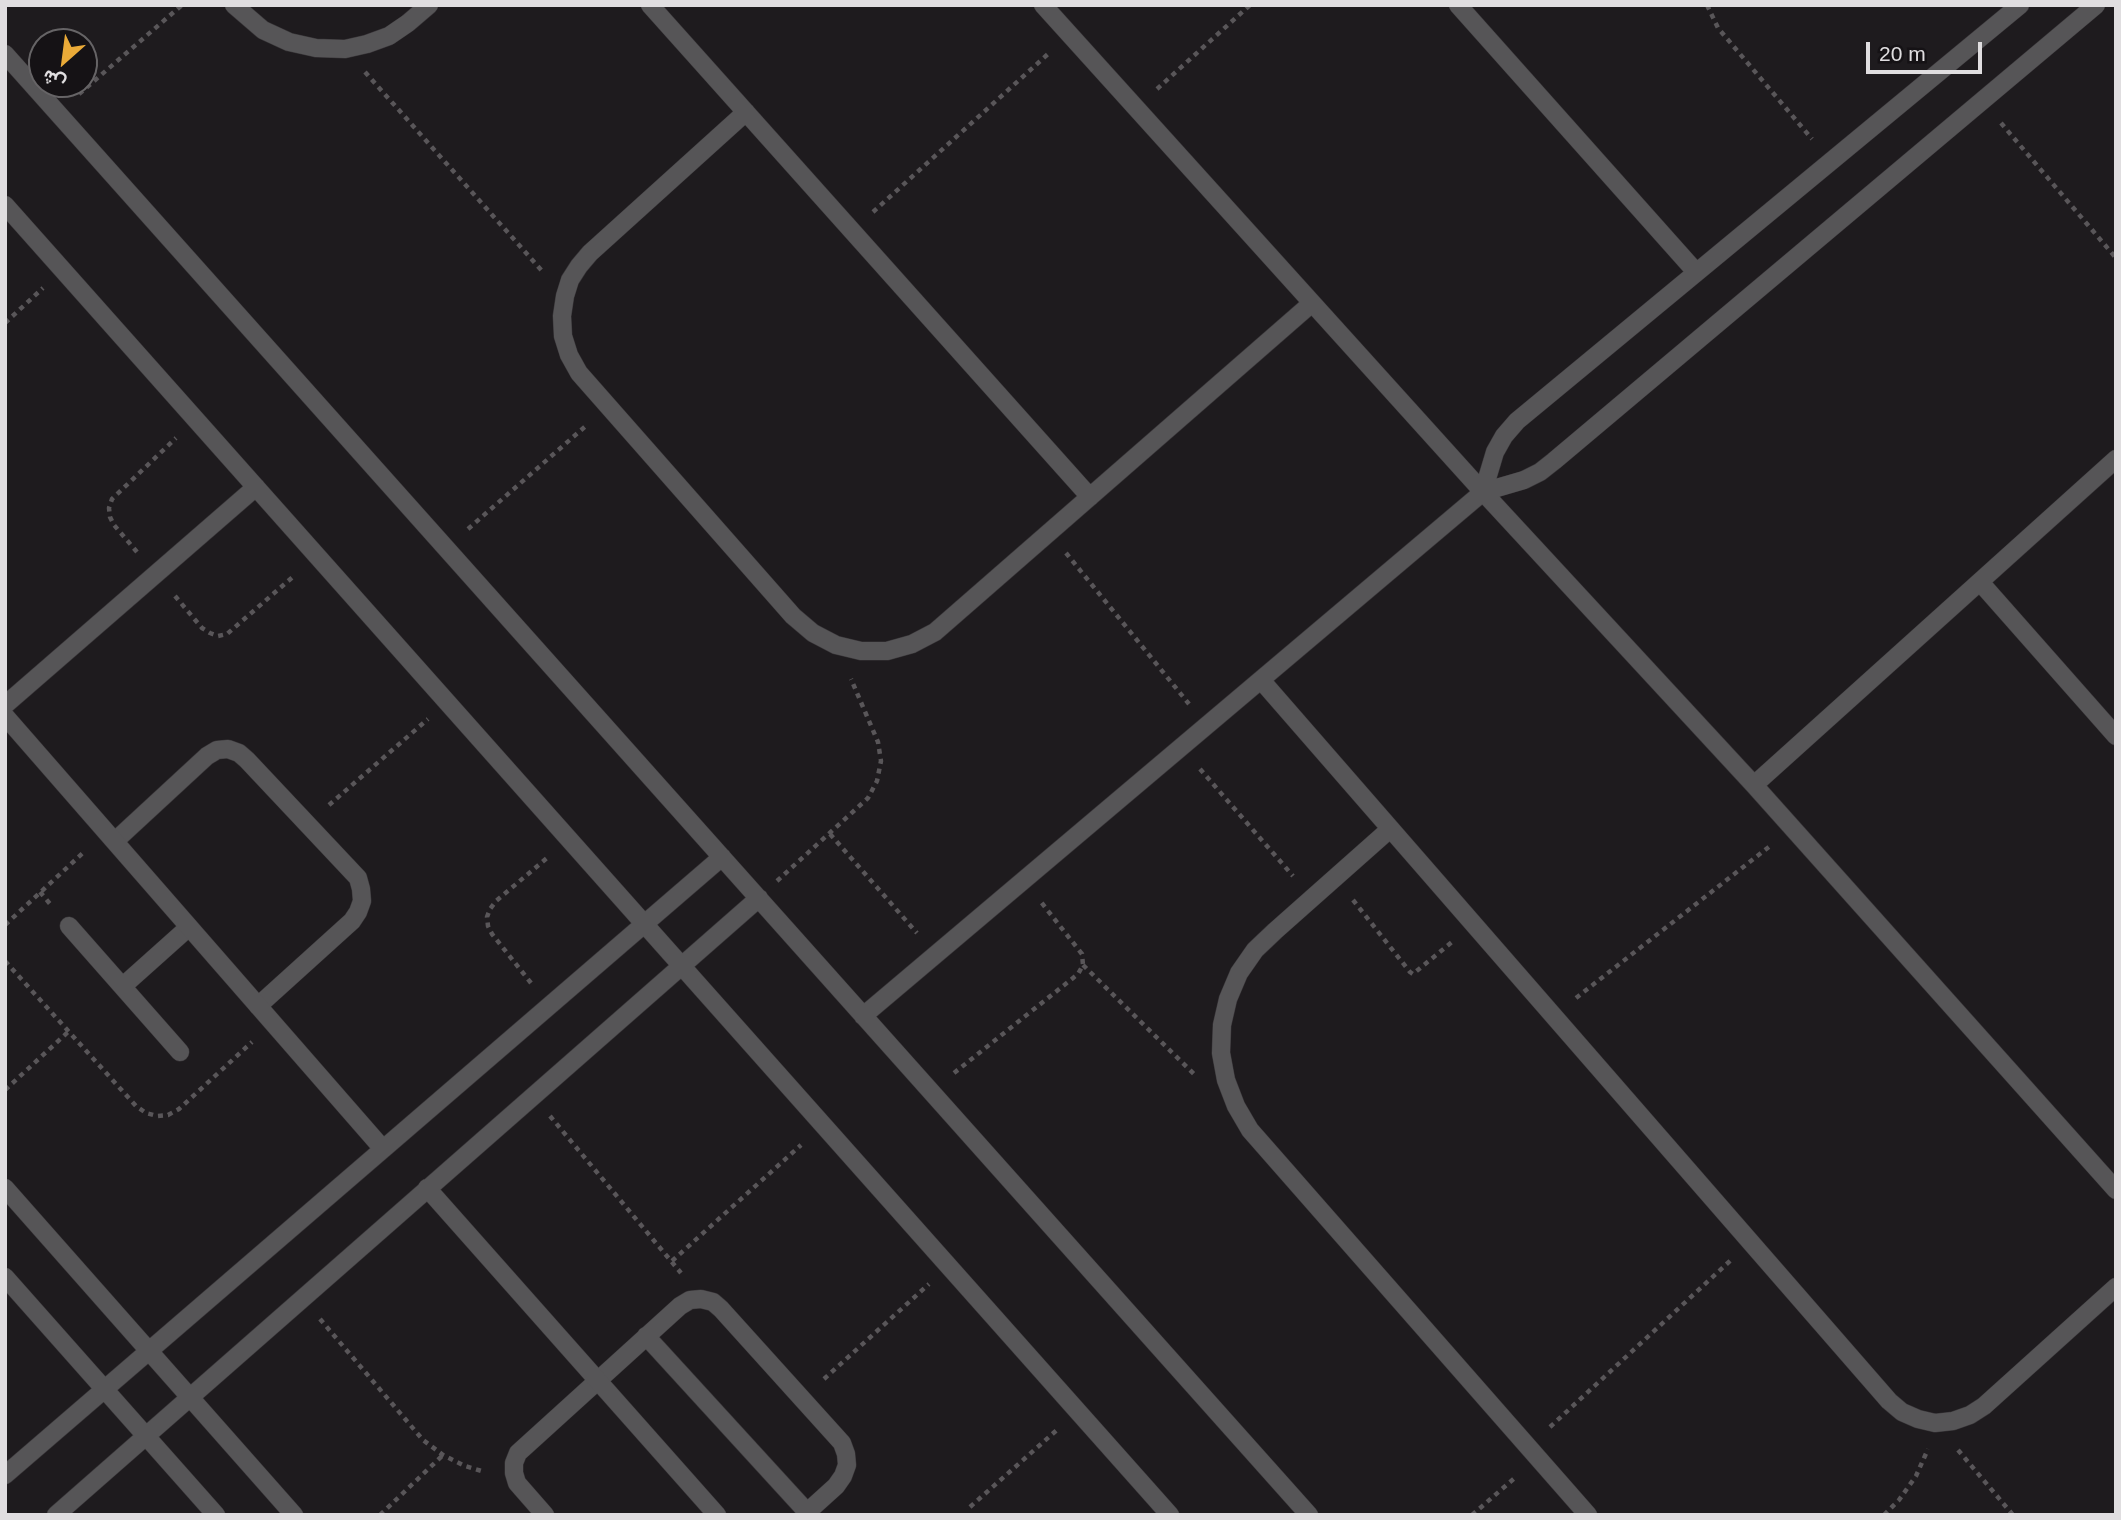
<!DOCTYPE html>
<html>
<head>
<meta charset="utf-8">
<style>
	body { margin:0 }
	#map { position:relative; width:2121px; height:1520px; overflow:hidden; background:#1e1b1e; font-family:Arial,Vazirmatn,sans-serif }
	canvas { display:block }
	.frame { position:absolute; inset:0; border:7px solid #e0dee0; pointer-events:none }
	.north { position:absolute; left:28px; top:28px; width:70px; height:70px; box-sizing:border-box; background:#151215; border:2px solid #666466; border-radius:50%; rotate:208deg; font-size:19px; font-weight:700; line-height:28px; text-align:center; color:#e0dee0 }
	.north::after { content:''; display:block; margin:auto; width:24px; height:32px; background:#eaaa38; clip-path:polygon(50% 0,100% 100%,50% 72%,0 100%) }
	.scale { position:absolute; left:1866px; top:42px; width:116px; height:32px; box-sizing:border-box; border:4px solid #e0dee0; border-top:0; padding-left:9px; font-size:21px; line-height:24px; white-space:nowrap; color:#e0dee0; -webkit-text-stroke:5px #151215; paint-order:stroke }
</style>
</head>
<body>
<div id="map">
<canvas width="2121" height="1520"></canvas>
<div class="frame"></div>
<div class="north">ش</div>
<div class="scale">20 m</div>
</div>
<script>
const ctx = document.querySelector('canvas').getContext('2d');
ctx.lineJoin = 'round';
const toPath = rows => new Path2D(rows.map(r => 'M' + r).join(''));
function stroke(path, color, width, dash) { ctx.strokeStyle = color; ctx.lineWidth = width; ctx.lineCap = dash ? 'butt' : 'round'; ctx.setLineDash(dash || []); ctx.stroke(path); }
const service = toPath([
	[115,841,207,756,217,750,228,749,239,753,247,760,358,878,361,889,362,901,358,912,352,921,258,1006],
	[69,926,180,1052],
	[123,986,189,927],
	[646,1336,807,1512],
	[545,1515,517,1483,514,1473,514,1463,518,1453,680,1306,690,1300,701,1299,713,1302,721,1309,842,1443,846,1454,847,1465,843,1476,836,1486,804,1515]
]);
const minor = toPath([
	[234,5,263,30,289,42,316,48,345,49,367,44,389,36,408,23,429,5],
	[650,5,1090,497],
	[1043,5,1483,492,1754,785,2116,1190],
	[1458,5,1696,272],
	[5,54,1309,1515],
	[746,112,590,253,579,266,570,280,565,296,562,316,563,336,569,355,579,373,793,616,813,633,836,645,861,651,887,651,912,644,935,632,1312,303],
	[5,205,1170,1515],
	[1483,492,1495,452,1504,436,1517,421,2020,5],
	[1980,582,2116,736],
	[1261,680,1889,1401,1902,1412,1918,1419,1935,1423,1953,1421,1970,1415,1984,1406,2116,1287],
	[5,705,256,487],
	[5,716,383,1149],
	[1754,785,2116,459],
	[1390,829,1275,931,1255,950,1239,973,1228,999,1222,1025,1221,1053,1226,1080,1236,1106,1250,1130,1588,1515],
	[863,1016,1483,492,1524,480,1540,472,1554,461,2096,5],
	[5,1188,294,1515],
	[427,1188,717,1515],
	[5,1277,216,1515],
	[5,1475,722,857],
	[56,1515,759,898]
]);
stroke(service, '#393639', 19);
stroke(minor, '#393639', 19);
stroke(toPath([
	[1707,5,1718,28,1812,139],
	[365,72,543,272],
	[1157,89,1250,5],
	[79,94,182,5],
	[2001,123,2116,258],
	[873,212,1048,54],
	[5,323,43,288],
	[468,529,588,424],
	[137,552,114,525,110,517,109,508,112,499,176,438],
	[1066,553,1189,704],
	[175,596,202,628,210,633,218,636,227,634,295,575],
	[1200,769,1293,876],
	[329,805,428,719],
	[830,834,917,933],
	[777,881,868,798,877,781,881,761,878,742,851,679],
	[40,892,51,905],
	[1353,900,1410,972,1413,974,1452,942],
	[5,925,85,851],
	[5,961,136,1106,146,1113,157,1116,168,1115,179,1109,252,1042],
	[1083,965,1195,1075],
	[531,983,492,934,488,926,487,917,490,909,496,901,547,858],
	[1576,998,1770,846],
	[954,1073,1078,974,1083,965,1082,954,1041,902],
	[5,1090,68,1032],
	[550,1116,681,1273],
	[672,1261,801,1145],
	[320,1319,423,1440,443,1455,465,1466,485,1472],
	[824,1379,929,1284],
	[1550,1427,1731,1260],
	[1958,1450,2013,1515],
	[970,1507,1058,1429],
	[380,1515,443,1455],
	[1472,1515,1517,1476],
	[1884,1515,1899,1500,1916,1476,1928,1449]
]), '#595659', 4.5, [5, 5]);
stroke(service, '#565557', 18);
stroke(minor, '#565557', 18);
</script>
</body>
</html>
